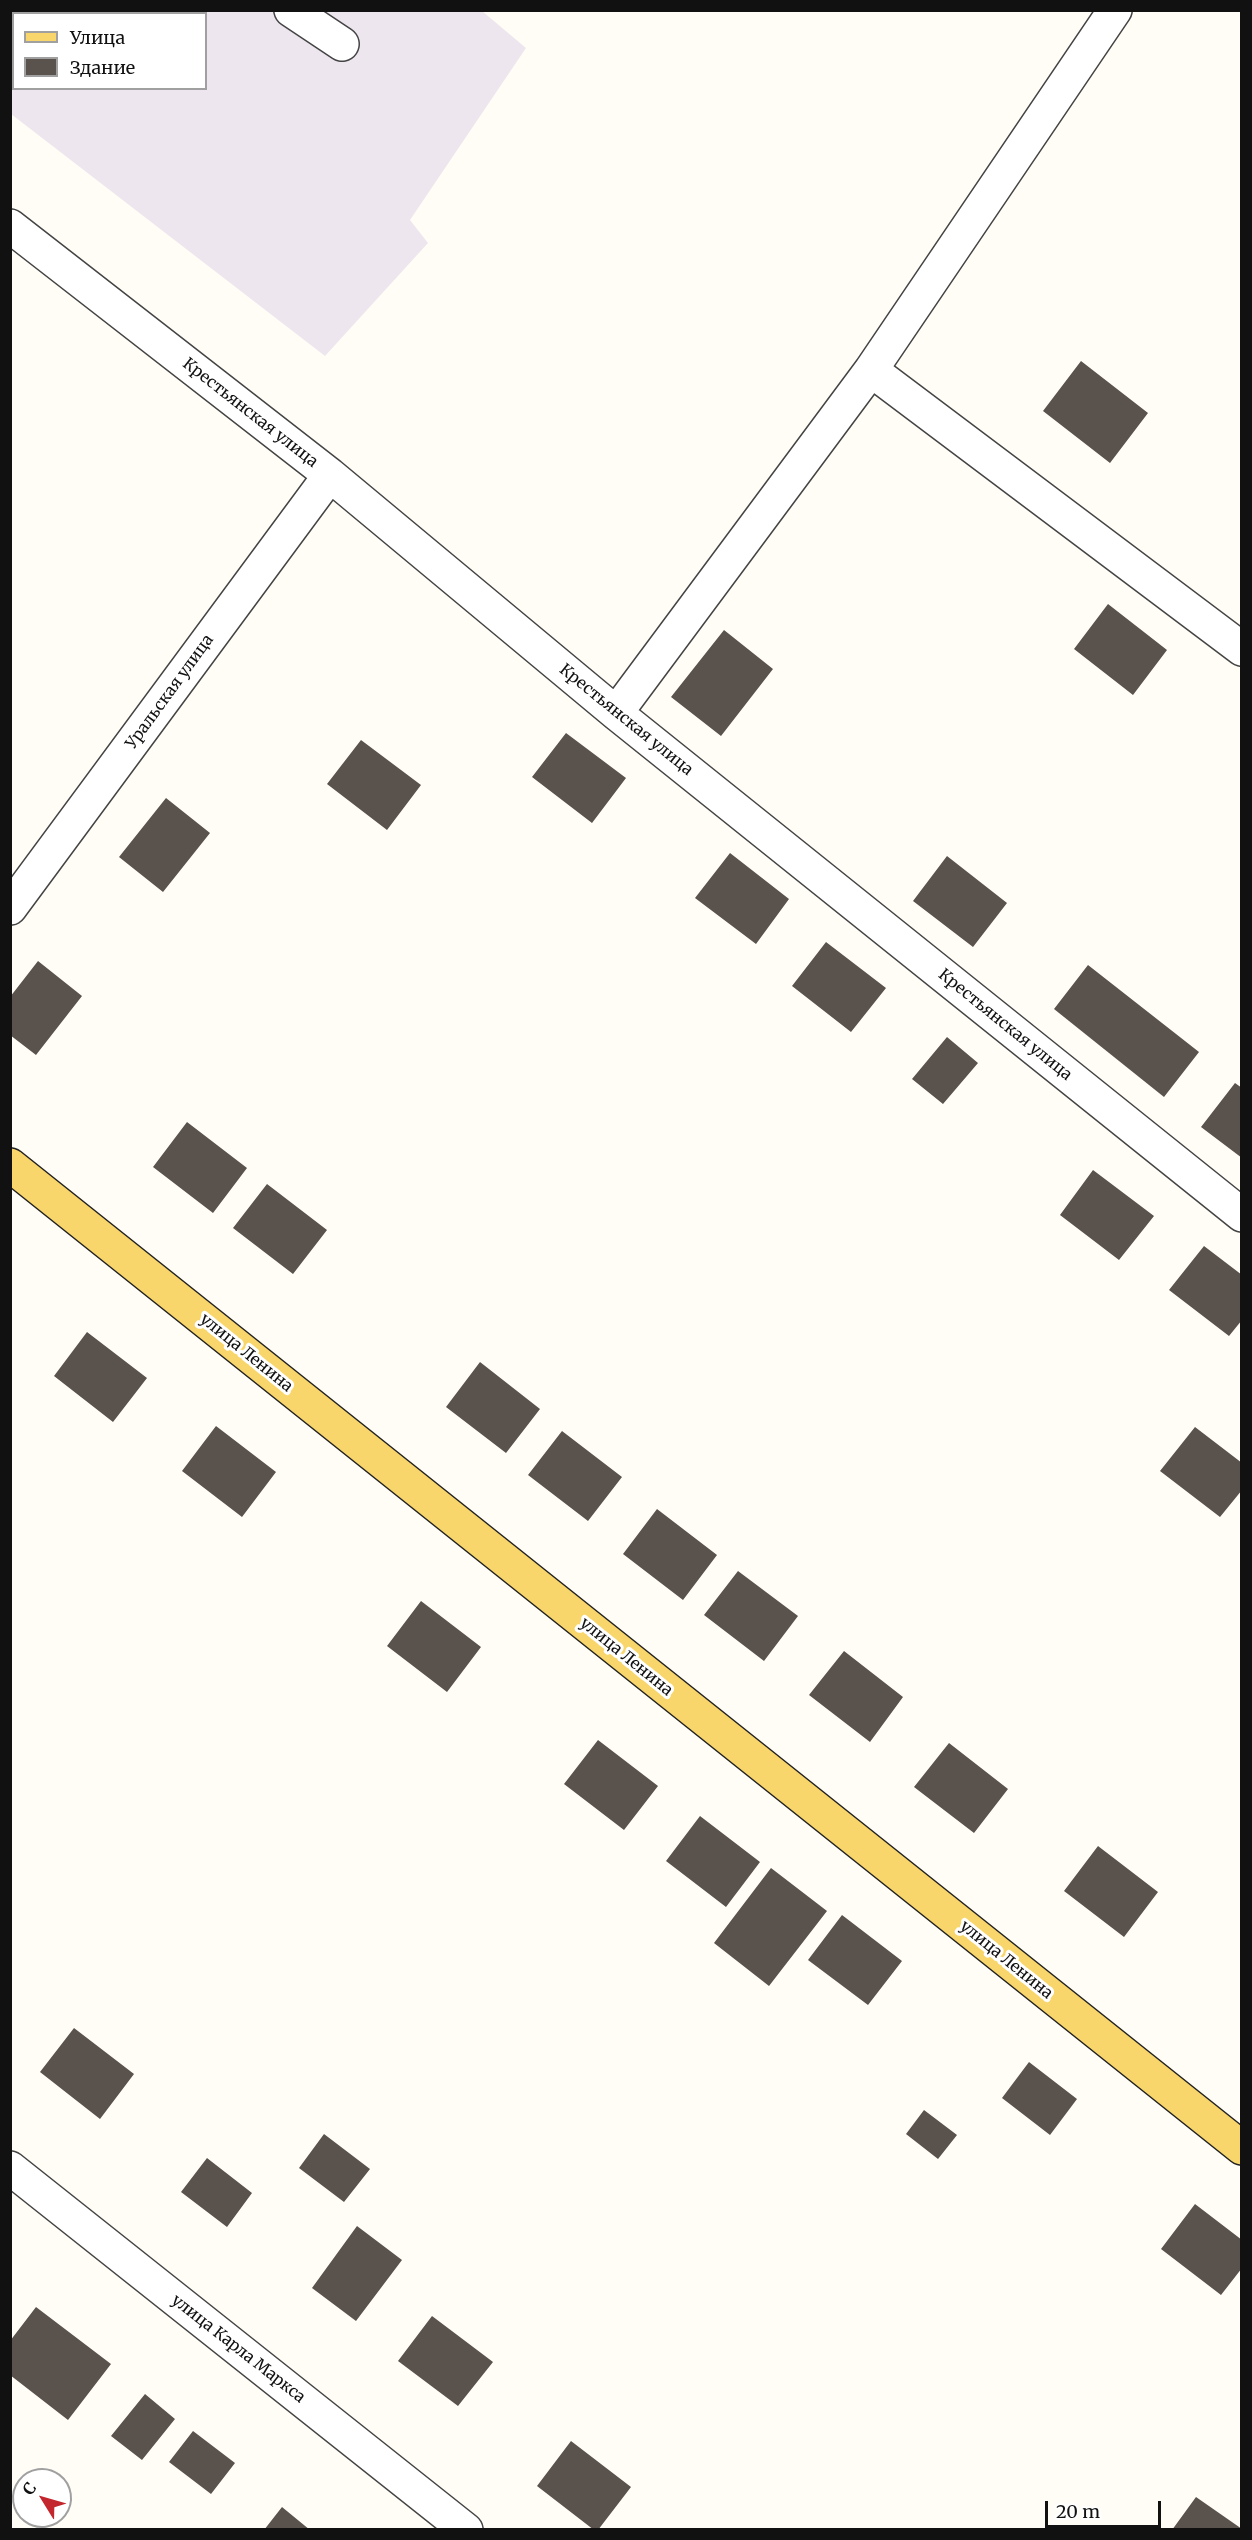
<!DOCTYPE html>
<html>
<head>
<meta charset="utf-8">
<style>
	body { margin:0 }
	#map { position:relative; width:1252px; height:2540px; overflow:hidden; background:#fffdf5; font-family:Merriweather,serif }
	canvas { display:block }
	.frame { position:absolute; inset:0; border:12px solid #111; pointer-events:none }
	.legend { position:absolute; left:12px; top:12px; width:195px; height:78px; box-sizing:border-box; background:#fff; border:2px solid #a0a0a0; margin:0; padding:8px 10px; list-style:none; font-size:18px; color:#111 }
	.legend li { display:flex; align-items:center; gap:12px; height:30px }
	.legend b { width:30px; border:2px solid #a0a0a0 }
	.north { position:absolute; left:12px; top:2468px; width:60px; height:60px; box-sizing:border-box; background:#fff; border:2px solid #a0a0a0; border-radius:50%; rotate:307deg; font-size:16px; font-weight:700; line-height:24px; text-align:center; color:#111 }
	.north::after { content:''; display:block; margin:auto; width:21px; height:27px; background:#c4262e; clip-path:polygon(50% 0,100% 100%,50% 72%,0 100%) }
	.scale { position:absolute; left:1045px; top:2501px; width:116px; height:27px; box-sizing:border-box; border:3px solid #111; border-top:0; padding-left:8px; font-size:18px; line-height:21px; white-space:nowrap; color:#111; -webkit-text-stroke:4px #fff; paint-order:stroke }
</style>
</head>
<body>
<div id="map">
<canvas width="1252" height="2540"></canvas>
<div class="frame"></div>
<ul class="legend">
<li><b style="height:8px;background:#f9d66b"></b>Улица</li>
<li><b style="height:16px;background:#5a524d"></b>Здание</li>
</ul>
<div class="north">С</div>
<div class="scale">20 m</div>
</div>
<script>
const ctx = document.querySelector('canvas').getContext('2d');
ctx.lineJoin = 'round';
function fill(path, color) { ctx.fillStyle = color; ctx.fill(path, 'evenodd'); }
const toPath = rows => new Path2D(rows.map(r => 'M' + r).join(''));
function stroke(path, color, width, dash) { ctx.strokeStyle = color; ctx.lineWidth = width; ctx.lineCap = dash ? 'butt' : 'round'; ctx.setLineDash(dash || []); ctx.stroke(path); }
function label(font, color, halo, rows, align = 'center') {
  ctx.font = font + ' Merriweather,serif'; ctx.lineWidth = 6; ctx.setLineDash([]); ctx.textBaseline = 'middle'; ctx.strokeStyle = halo; ctx.fillStyle = color; for (const [text, x, y, turn = 0] of rows) {
    ctx.save(); ctx.translate(x, y); ctx.rotate((+turn || 0) * Math.PI / 180); ctx.textAlign = isNaN(turn) ? turn : align; if (halo) ctx.strokeText(text, 0, 0); ctx.fillText(text, 0, 0); ctx.restore();
  }
}
fill(toPath([
	[10,11,482,11,526,48,410,220,428,243,325,356,11,114],
	[14,14,206,14,206,88,14,88]
]), '#eee6ef');
fill(toPath([
	[1081,361,1148,413,1110,463,1043,411],
	[1108,604,1167,650,1133,695,1074,649],
	[724,630,773,669,721,736,671,697],
	[566,733,626,778,592,823,532,777],
	[361,740,421,785,387,830,327,784],
	[166,798,210,833,163,892,119,857],
	[730,853,789,899,756,944,695,898],
	[947,856,1007,903,973,947,913,901],
	[826,942,886,988,851,1032,792,986],
	[38,961,82,996,36,1055,10,1035,10,997],
	[1088,965,1199,1052,1164,1097,1054,1009],
	[947,1037,978,1063,943,1104,912,1079],
	[1235,1083,1242,1088,1242,1158,1201,1127],
	[187,1122,247,1168,213,1213,153,1167],
	[1093,1170,1154,1216,1119,1260,1060,1215],
	[267,1184,327,1230,293,1274,233,1228],
	[1204,1246,1242,1275,1242,1320,1229,1336,1169,1290],
	[87,1332,147,1378,113,1422,54,1376],
	[480,1362,540,1409,506,1453,446,1407],
	[216,1426,276,1472,242,1517,182,1471],
	[1195,1427,1242,1463,1242,1490,1220,1517,1160,1471],
	[562,1431,622,1477,588,1521,528,1475],
	[657,1509,717,1555,683,1600,623,1554],
	[738,1571,798,1616,764,1661,704,1615],
	[421,1601,481,1647,447,1692,387,1646],
	[844,1651,903,1697,870,1742,809,1695],
	[598,1740,658,1786,624,1830,564,1784],
	[949,1743,1008,1789,974,1833,914,1787],
	[700,1816,760,1862,726,1907,666,1861],
	[1098,1846,1158,1892,1124,1937,1064,1891],
	[771,1868,827,1911,769,1986,714,1943],
	[842,1915,902,1961,868,2005,808,1960],
	[74,2028,134,2074,100,2119,40,2072],
	[1029,2062,1077,2099,1050,2135,1002,2098],
	[924,2110,957,2135,938,2159,906,2134],
	[324,2134,370,2169,344,2202,299,2168],
	[207,2158,252,2193,227,2227,181,2192],
	[1195,2204,1242,2240,1242,2268,1221,2295,1161,2249],
	[357,2226,402,2260,356,2321,312,2288],
	[36,2307,111,2364,68,2420,10,2375,10,2341],
	[432,2316,493,2362,458,2406,398,2361],
	[145,2394,175,2419,142,2460,111,2436],
	[193,2431,235,2463,211,2494,169,2462],
	[571,2441,631,2487,598,2530,594,2530,537,2486],
	[1196,2497,1242,2529,1242,2530,1172,2530],
	[282,2507,310,2530,264,2530]
]), '#5a524d');
const minor = toPath([
	[291,10,342,44],
	[10,226,330,475,616,713,1242,1215],
	[871,370,1115,10],
	[616,713,871,370,1242,649],
	[10,908,330,475],
	[10,2168,466,2530]
]);
const major = toPath([
	[10,1165,1242,2148]
]);
stroke(minor, '#444', 36);
stroke(major, '#222', 36);
stroke(minor, '#fff', 33);
stroke(major, '#f9d66b', 33);
label('16px', '#111', '#fff', [
	["Крестьянская улица",250,413,38],
	["Уральская улица",170,692,-54],
	["Крестьянская улица",626,720,39],
	["Крестьянская улица",1005,1025,39],
	["улица Ленина",246,1353,39],
	["улица Ленина",626,1657,39],
	["улица Ленина",1006,1960,39],
	["улица Карла Маркса",238,2349,38]
]);
</script>
</body>
</html>
